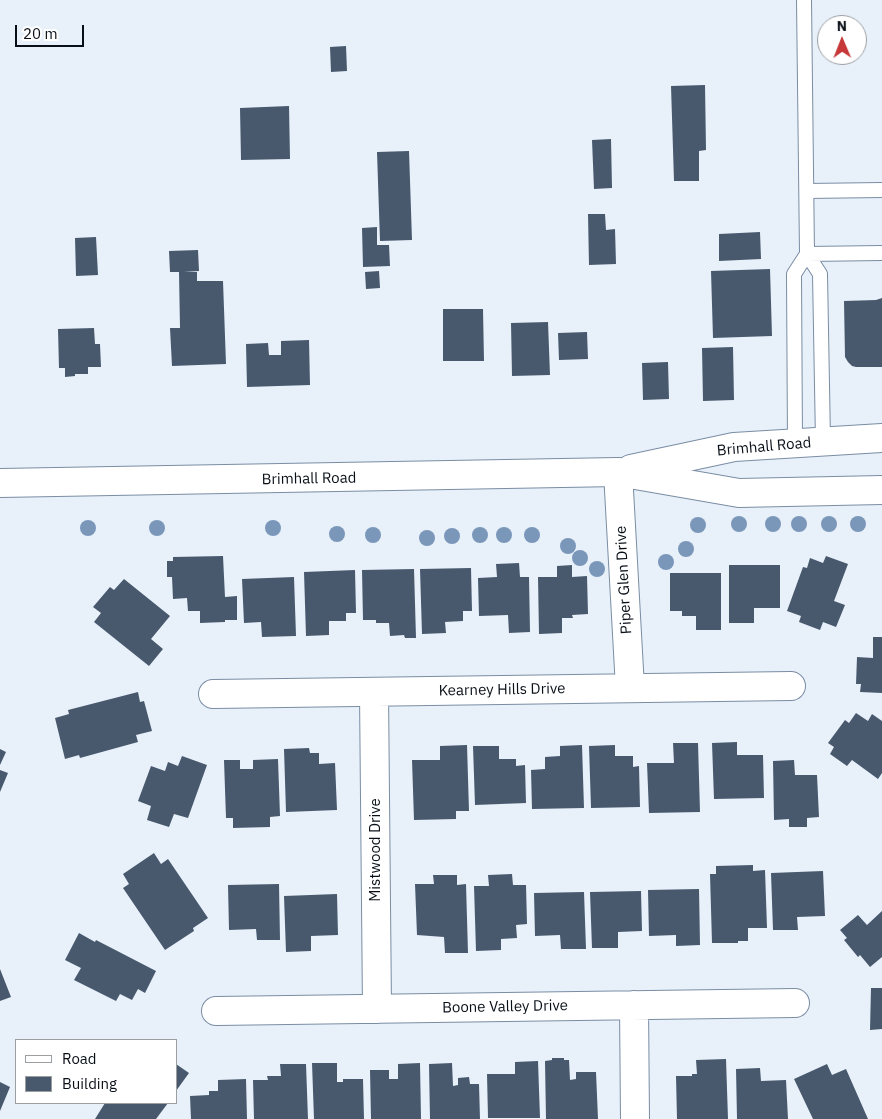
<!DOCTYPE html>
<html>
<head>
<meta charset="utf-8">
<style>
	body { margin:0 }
	#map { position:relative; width:882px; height:1119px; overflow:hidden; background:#e8f0fa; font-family:"IBM Plex Sans",sans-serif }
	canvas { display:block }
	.legend { position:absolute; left:15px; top:1039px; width:162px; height:65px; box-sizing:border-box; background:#fff; border:1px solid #9c9fa2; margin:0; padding:6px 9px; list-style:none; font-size:15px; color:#080f17 }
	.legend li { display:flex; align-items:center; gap:10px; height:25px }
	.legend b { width:25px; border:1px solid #9c9fa2 }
	.north { position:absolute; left:817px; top:15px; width:50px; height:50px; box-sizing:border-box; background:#fff; border:1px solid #9c9fa2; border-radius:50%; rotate:359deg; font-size:14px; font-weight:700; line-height:20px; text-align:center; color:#080f17 }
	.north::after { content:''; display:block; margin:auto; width:18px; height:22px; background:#c73838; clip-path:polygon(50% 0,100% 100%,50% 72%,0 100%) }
	.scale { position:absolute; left:15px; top:25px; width:69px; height:22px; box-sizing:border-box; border:2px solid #080f17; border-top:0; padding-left:6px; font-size:15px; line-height:18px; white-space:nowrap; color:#080f17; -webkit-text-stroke:4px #fff; paint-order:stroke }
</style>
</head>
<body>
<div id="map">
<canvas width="882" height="1119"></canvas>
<ul class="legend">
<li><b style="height:6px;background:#fff"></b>Road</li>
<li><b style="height:14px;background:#48596e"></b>Building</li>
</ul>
<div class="north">N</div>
<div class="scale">20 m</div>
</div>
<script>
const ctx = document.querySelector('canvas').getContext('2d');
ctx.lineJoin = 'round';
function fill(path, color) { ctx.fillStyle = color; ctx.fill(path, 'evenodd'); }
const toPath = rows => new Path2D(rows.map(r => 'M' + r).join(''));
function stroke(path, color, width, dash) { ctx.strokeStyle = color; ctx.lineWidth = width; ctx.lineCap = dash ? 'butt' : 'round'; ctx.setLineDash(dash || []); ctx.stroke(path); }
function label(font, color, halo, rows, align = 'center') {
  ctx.font = font + ' "IBM Plex Sans",sans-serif'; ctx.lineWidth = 5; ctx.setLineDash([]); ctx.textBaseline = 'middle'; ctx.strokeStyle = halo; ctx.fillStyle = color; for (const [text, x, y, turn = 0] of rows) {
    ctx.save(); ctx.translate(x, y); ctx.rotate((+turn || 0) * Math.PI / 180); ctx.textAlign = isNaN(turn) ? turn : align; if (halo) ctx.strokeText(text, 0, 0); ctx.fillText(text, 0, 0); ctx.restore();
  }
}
fill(toPath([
	[346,46,347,71,331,72,330,47],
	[705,85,706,150,699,151,699,181,674,181,671,86],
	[289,106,290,159,241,160,240,108],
	[611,139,612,188,594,189,592,140],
	[409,151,412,240,380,241,377,152],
	[588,214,605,214,606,230,615,229,616,264,589,265],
	[377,227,377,245,389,245,390,266,363,267,362,228],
	[760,232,761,259,719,261,719,234],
	[96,237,98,275,76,276,75,238],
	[198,250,199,271,184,272,197,272,197,281,223,281,226,364,172,366,170,328,180,328,179,272,170,272,169,251],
	[770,269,772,336,713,338,711,271],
	[379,271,380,288,366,289,365,272],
	[882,298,882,367,856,367,852,366,848,362,845,357,844,301,876,300],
	[443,309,483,309,484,361,443,361],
	[548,322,550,375,512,376,511,323],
	[94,328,95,344,100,344,101,367,88,367,88,374,75,374,75,376,65,377,65,368,59,368,58,329],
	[587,332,588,359,559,360,558,333],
	[309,340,310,385,247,387,246,344,268,343,269,355,281,355,281,341],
	[733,347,734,400,703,401,702,348],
	[668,362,669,399,643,400,642,363],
	[223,556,225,597,237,596,237,620,225,620,225,622,200,623,200,611,188,611,187,598,173,599,172,577,167,577,167,561,173,561,173,557],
	[826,556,848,564,834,601,845,605,836,627,823,622,820,630,799,622,801,616,787,611,803,567,807,568,810,558,823,563],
	[519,563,520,577,529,577,530,632,509,633,508,615,479,616,478,578,497,577,496,564],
	[572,565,572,577,587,576,588,614,572,615,573,618,562,618,562,633,539,634,538,577,557,577,557,566],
	[729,565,780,565,780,608,754,608,754,623,729,623],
	[471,568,472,611,463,611,463,621,445,622,446,633,422,634,420,569],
	[414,569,416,638,405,638,404,635,390,636,389,623,376,623,376,620,363,620,362,570],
	[355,570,356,613,346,613,346,621,329,621,329,635,306,636,304,572],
	[670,573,721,573,721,630,696,630,696,616,682,616,682,611,670,611],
	[294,577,296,636,262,637,261,622,244,623,242,579],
	[124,579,170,616,151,639,163,649,149,666,94,622,101,613,93,607,110,587,114,590],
	[873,637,882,637,882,693,860,692,861,684,856,684,857,657,873,658],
	[138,692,140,702,144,701,152,731,136,735,138,742,80,758,79,755,65,759,55,718,69,714,68,710],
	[856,713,868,721,872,714,882,721,882,773,878,779,852,760,847,766,830,754,834,747,828,743,845,720,849,723],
	[737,742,737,755,763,755,764,798,714,799,712,743],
	[673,743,698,743,700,812,649,813,647,763,674,763],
	[467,745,469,811,456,811,456,819,414,820,412,760,440,760,440,746],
	[582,745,584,808,532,809,531,770,545,769,545,757,560,756,560,746],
	[615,745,615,756,633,756,633,767,639,766,640,807,591,808,589,746],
	[473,746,499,746,499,759,516,759,516,766,525,765,526,803,475,805],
	[309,748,310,753,319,753,319,764,335,763,337,810,286,812,284,749],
	[0,749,6,752,0,765],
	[182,756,207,765,188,818,174,814,169,827,147,820,151,806,138,801,151,766,165,771,168,762,178,766],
	[278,759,280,816,270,817,270,827,233,828,233,818,226,818,224,760,240,760,240,769,253,769,253,760],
	[794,760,795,775,817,775,819,817,807,818,807,827,789,827,789,819,774,820,773,761],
	[0,770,8,773,0,792],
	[154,853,161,864,168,859,208,918,193,928,194,931,165,950,123,888,129,884,123,874],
	[753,865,753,871,765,870,767,928,748,928,748,941,738,941,738,943,712,943,710,874,716,874,716,866],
	[823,871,825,916,797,917,798,930,773,930,771,873],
	[512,874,513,885,526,885,527,924,516,925,517,938,501,939,501,950,476,951,474,886,489,886,488,875],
	[433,875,457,875,457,885,466,884,468,953,445,953,444,937,417,935,415,884,434,884],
	[279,884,280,940,257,940,256,929,229,930,228,885],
	[699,889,700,945,676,946,676,935,649,936,648,890],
	[641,891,642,931,618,932,618,948,592,948,590,892],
	[584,892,586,949,561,949,560,935,535,936,534,893],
	[337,894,338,935,311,936,311,951,286,952,284,896],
	[882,911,882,957,870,967,860,955,858,957,844,940,847,938,840,930,858,915,867,925],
	[79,933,95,942,96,940,156,971,145,993,138,989,132,1000,120,994,116,1001,74,980,81,968,65,960],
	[0,969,11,997,0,1001],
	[871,988,882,988,882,1029,870,1030],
	[552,1058,564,1058,564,1060,569,1060,570,1080,576,1079,576,1072,596,1072,598,1119,546,1119,545,1061,552,1060],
	[726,1059,728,1119,677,1119,676,1076,692,1076,692,1074,697,1074,696,1060],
	[538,1061,540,1118,488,1118,487,1074,515,1074,515,1062],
	[312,1063,337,1063,337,1082,343,1082,343,1079,363,1079,364,1119,314,1119],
	[420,1063,421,1119,371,1119,370,1070,389,1070,389,1079,398,1079,398,1064],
	[452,1063,453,1086,458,1085,458,1078,469,1077,470,1084,479,1084,480,1119,430,1119,429,1064],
	[176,1064,189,1073,176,1091],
	[280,1064,306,1064,308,1119,254,1119,253,1080,268,1080,267,1076,281,1076],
	[827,1064,832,1075,846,1069,868,1119,813,1119,794,1079],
	[760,1068,761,1081,786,1080,788,1119,737,1119,736,1069],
	[246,1079,247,1119,191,1119,190,1096,209,1095,209,1091,218,1091,218,1080],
	[0,1082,10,1087,0,1111],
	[105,1103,168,1103,156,1119,95,1119]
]), '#48596e');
const service = toPath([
	[807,191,882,190],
	[807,254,820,274,823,441],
	[807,254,882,253],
	[795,443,794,274,807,254,804,0]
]);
const minor = toPath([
	[618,472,630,688],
	[374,692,377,1009],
	[213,694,791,686],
	[634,1005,635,1119],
	[216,1011,795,1003]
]);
const tertiary = toPath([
	[631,469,734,447,882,438],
	[0,483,618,472,739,493,882,490]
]);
stroke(service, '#7a8da4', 16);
stroke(minor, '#7a8da4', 30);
stroke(tertiary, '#7a8da4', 30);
stroke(service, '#fff', 14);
stroke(minor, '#fff', 28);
stroke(tertiary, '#fff', 28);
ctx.fillStyle = '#7a97b9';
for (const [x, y] of [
	[739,524],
	[773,524],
	[799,524],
	[829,524],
	[858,524],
	[698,525],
	[88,528],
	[157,528],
	[273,528],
	[337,534],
	[373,535],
	[480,535],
	[504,535],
	[532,535],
	[452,536],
	[427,538],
	[568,546],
	[686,549],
	[580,558],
	[666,562],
	[597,569]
]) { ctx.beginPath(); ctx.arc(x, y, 8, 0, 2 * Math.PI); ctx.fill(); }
label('15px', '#080f17', '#fff', [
	["Brimhall Road",764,447,-5],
	["Brimhall Road",309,479,-1],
	["Piper Glen Drive",624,580,-93],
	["Kearney Hills Drive",502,690,-1],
	["Mistwood Drive",376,850,-90],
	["Boone Valley Drive",505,1007,-1]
]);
</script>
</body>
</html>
